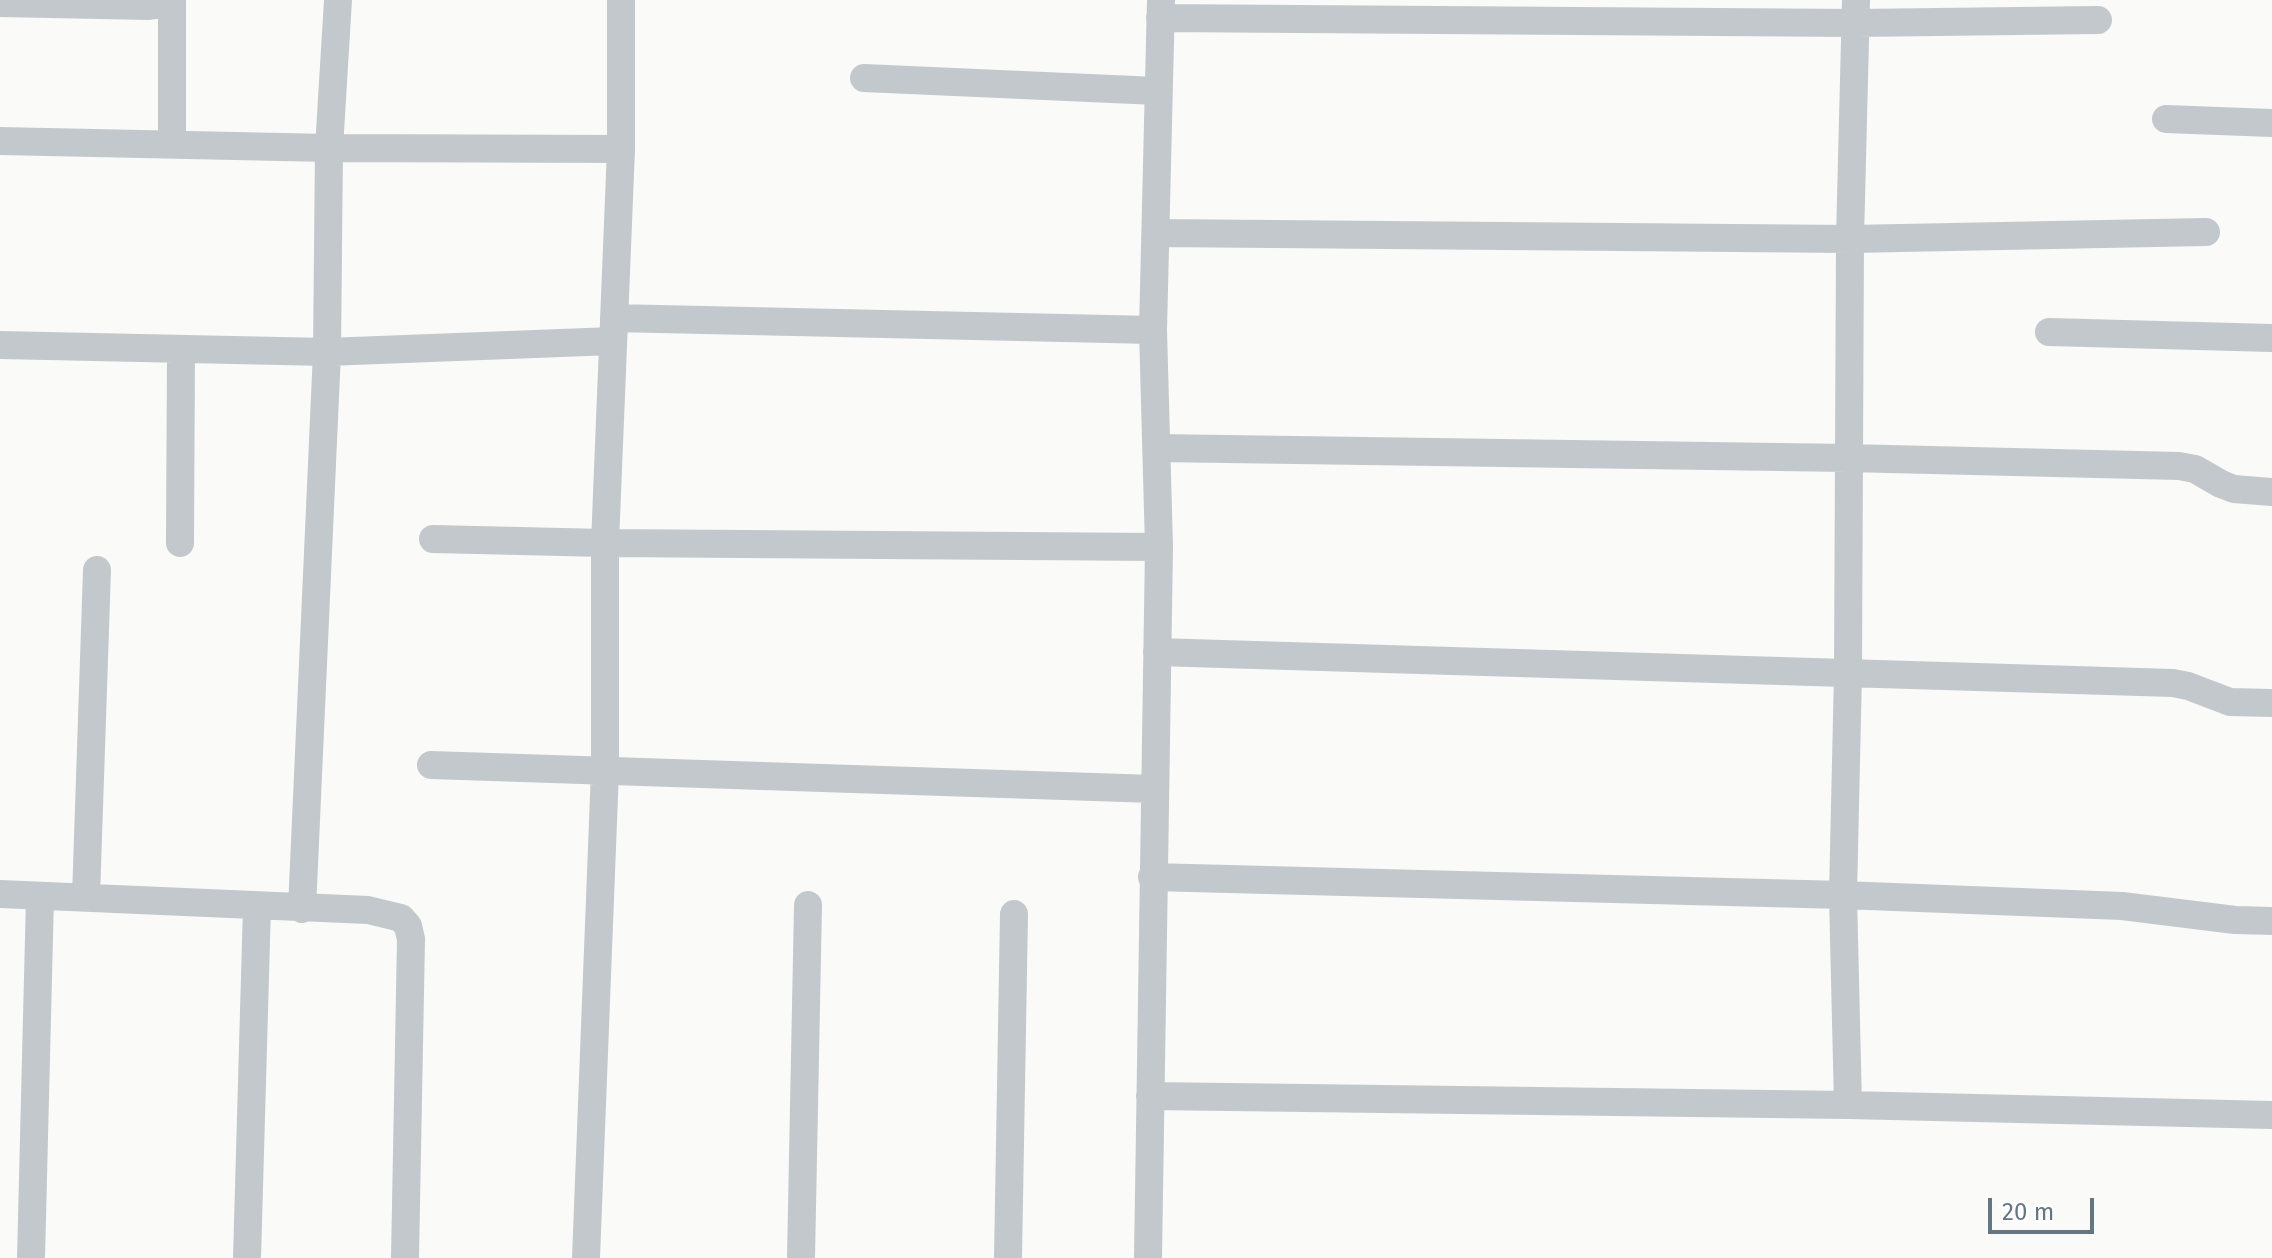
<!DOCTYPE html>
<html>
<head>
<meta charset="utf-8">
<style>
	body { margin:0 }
	#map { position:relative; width:2272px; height:1258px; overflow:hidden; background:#fafaf8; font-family:"Fira Sans",sans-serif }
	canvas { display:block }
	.scale { position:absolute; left:1988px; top:1198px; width:106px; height:36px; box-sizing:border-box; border:4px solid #657683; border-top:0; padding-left:10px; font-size:24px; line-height:28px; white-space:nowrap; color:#657683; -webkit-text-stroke:6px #fff; paint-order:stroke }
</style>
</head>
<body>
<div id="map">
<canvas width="2272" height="1258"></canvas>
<div class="scale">20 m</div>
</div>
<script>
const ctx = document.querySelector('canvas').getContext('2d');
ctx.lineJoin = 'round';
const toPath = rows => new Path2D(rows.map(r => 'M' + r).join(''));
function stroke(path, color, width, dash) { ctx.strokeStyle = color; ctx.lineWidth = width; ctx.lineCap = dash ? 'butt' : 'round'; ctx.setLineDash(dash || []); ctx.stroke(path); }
stroke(toPath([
	[172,0,172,144],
	[0,3,149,6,163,4,170,0],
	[1160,18,1856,23,2098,20],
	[864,78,1157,91],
	[2166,119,2272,123],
	[0,141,329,148,621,149],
	[1157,233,1850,239,2206,232],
	[614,318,1153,330],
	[2049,332,2272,338],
	[0,345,327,352,613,341],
	[1157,448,1848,458,2179,466,2195,469,2221,484,2234,489,2272,492],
	[433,539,605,543,1159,547],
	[180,543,181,350],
	[1157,652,2173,683,2188,686,2230,702,2272,703],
	[431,765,1154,789],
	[1152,877,1843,895,2122,906,2235,920,2272,921],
	[0,894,368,910,401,918,408,926,411,939,405,1258],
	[86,897,97,570],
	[302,909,327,352,329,148,338,0],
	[1150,1096,1848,1105,2272,1115],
	[1848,1105,1843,895,1848,673,1850,239,1856,0],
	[31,1258,40,897],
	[247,1258,257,906],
	[586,1258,605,770,605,543,621,149,621,0],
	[801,1258,808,905],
	[1008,1258,1014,914],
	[1148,1258,1159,547,1153,330,1161,0]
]), '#c3c8cc', 28);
</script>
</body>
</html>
